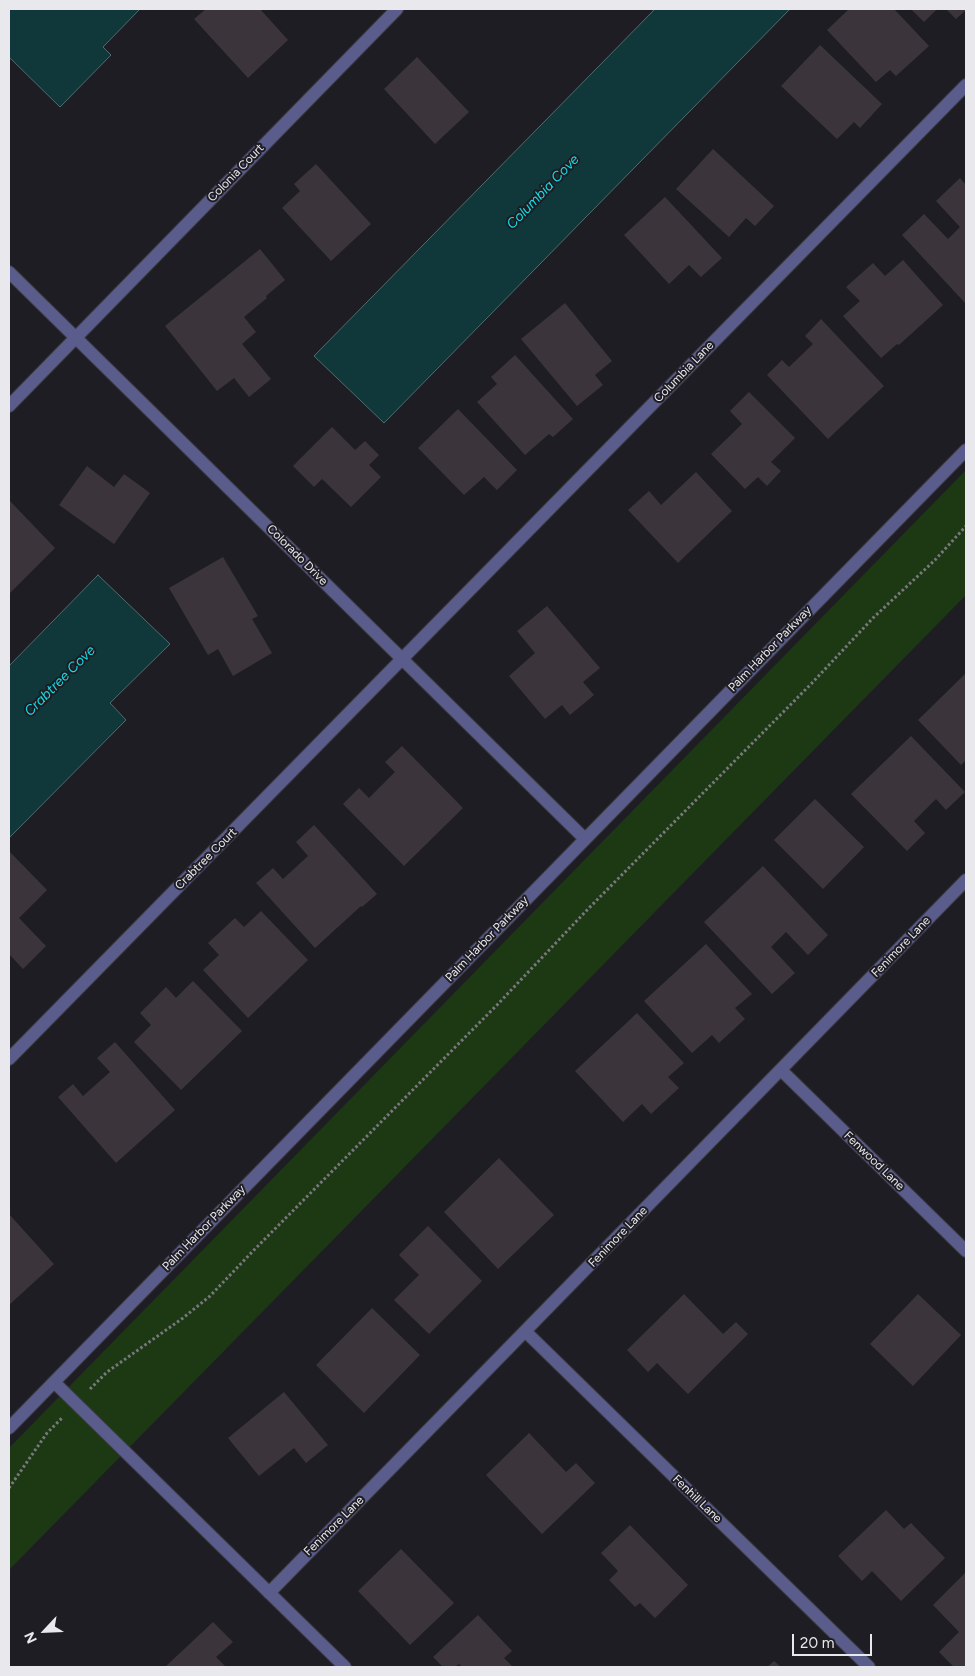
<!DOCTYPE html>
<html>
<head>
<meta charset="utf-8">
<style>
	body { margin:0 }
	#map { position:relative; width:975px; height:1676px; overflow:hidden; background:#1e1d23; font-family:Figtree,sans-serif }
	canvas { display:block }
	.frame { position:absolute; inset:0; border:10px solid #e9e8ed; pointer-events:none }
	.north { position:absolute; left:20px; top:1606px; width:50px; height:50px; -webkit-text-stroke:4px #1e1d23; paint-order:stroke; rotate:245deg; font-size:14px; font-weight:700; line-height:20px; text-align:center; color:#e9e8ed }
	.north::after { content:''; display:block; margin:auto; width:18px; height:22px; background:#e9e8ed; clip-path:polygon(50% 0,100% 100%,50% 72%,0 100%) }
	.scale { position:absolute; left:792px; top:1634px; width:80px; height:22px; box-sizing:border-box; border:2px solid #e9e8ed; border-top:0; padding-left:6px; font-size:15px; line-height:18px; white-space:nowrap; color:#e9e8ed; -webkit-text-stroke:4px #1e1d23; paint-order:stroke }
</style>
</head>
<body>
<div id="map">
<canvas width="975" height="1676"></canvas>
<div class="frame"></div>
<div class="north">N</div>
<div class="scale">20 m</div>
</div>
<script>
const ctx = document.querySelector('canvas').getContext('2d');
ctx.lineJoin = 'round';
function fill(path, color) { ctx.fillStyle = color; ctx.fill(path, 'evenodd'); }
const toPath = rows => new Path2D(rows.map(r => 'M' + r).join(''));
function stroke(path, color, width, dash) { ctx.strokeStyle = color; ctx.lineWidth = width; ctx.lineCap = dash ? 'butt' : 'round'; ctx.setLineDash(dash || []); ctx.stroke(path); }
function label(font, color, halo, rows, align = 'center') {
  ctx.font = font + ' Figtree,sans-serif'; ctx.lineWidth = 4; ctx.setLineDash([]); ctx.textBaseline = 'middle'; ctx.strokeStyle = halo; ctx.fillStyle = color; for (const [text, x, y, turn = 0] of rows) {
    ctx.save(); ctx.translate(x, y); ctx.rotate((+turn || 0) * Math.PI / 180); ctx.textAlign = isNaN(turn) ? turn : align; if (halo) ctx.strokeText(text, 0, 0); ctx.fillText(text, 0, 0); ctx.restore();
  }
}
fill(toPath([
	[966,470,966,595,9,1570,9,1448]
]), '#1d3914');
const water = toPath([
	[9,9,140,9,103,47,111,55,60,107,9,57,9,9],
	[655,9,790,9,384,423,314,356,655,9],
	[98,575,170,644,110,703,126,720,9,838,9,666,98,575]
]);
fill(water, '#103739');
stroke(water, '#516c6f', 1);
fill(toPath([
	[206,9,260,9,288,40,248,78,194,19],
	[849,9,894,9,929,46,896,76,890,70,876,82,827,30],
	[911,9,937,9,924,22],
	[946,9,966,9,966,10,956,19],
	[820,45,882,104,860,128,854,122,837,139,781,86],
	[417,57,469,112,435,144,384,89],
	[713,149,774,206,755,226,746,218,729,237,676,189],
	[316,164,371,224,331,261,282,208,300,191,294,184],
	[960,178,966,185,966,304,902,235,924,214,948,239,960,227,936,201],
	[665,197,722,258,701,277,689,265,669,284,624,235],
	[260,249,285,280,266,296,267,298,244,317,256,332,242,344,271,379,249,397,234,378,217,391,165,326],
	[903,260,943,305,899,345,897,344,881,358,843,316,860,301,846,287,873,263,885,276],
	[565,303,612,361,595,375,603,385,577,406,521,339],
	[821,319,884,386,828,439,767,375,782,360,789,367,813,344,805,336],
	[515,355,573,419,553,437,549,434,525,455,477,402,497,384,491,377],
	[749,392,795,438,771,462,781,471,767,486,758,477,745,489,711,454,742,424,730,411],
	[458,409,517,470,497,490,484,477,464,495,418,448],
	[332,427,355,450,365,441,379,455,369,465,381,477,351,507,322,479,314,487,293,466],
	[87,466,114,487,124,474,150,493,114,544,59,505],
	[696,472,732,511,678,563,628,510,649,491,661,505],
	[9,500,55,548,9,594],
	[223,557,258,616,252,619,272,653,233,676,218,649,208,655,169,588],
	[547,606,600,668,583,682,594,695,570,715,562,705,545,719,509,676,535,653,517,631],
	[966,673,966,760,961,765,918,720],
	[911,736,965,792,946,810,936,799,914,821,925,833,907,851,851,794],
	[402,746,463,808,404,866,343,804,359,788,369,798,395,772,385,762],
	[815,799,864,847,823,889,774,840],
	[314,825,377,894,362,907,361,906,315,948,256,883,273,868,283,879,308,856,296,842],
	[9,851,47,890,19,918,46,946,23,969,9,954],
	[763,866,828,935,808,955,786,932,771,947,795,973,772,994,704,922],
	[261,911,308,960,248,1018,203,970,219,955,208,943,235,918,244,927],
	[706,944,752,994,735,1008,745,1019,719,1043,712,1035,692,1053,644,1001],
	[193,981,242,1031,181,1090,134,1042,151,1025,140,1013,166,987,176,998],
	[637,1013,684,1063,668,1077,679,1088,651,1114,642,1104,623,1122,575,1071],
	[115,1042,175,1110,116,1163,58,1097,73,1084,83,1096,110,1072,97,1058],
	[499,1158,554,1215,498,1269,444,1212],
	[9,1214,54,1264,9,1305],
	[428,1226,482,1281,429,1334,394,1300,419,1275,399,1255],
	[684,1294,723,1334,736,1322,748,1334,688,1394,657,1363,648,1372,627,1350],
	[918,1294,961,1335,913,1386,870,1344],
	[372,1308,420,1355,364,1413,316,1365],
	[284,1392,328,1445,306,1463,294,1448,259,1476,228,1438],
	[529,1433,566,1472,576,1463,595,1483,542,1534,486,1475],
	[886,1510,904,1529,911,1523,945,1558,901,1601,872,1571,862,1581,838,1556],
	[630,1525,688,1585,655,1618,640,1603,635,1607,609,1580,618,1571,601,1553],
	[401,1549,454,1603,410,1645,358,1591],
	[966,1572,966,1667,954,1667,939,1652,959,1632,933,1605],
	[478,1615,512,1651,504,1658,513,1667,462,1667,459,1664,455,1667,443,1667,433,1657],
	[213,1622,233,1642,216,1657,226,1667,165,1667],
	[774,1661,781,1667,767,1667]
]), '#3b353b');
const minor = toPath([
	[9,272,585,839],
	[9,406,397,9],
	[9,1059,966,85],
	[781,1070,966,1251],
	[526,1332,869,1667],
	[54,1382,345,1667],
	[9,1428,966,450],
	[269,1593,966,880]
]);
stroke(minor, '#3a393f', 14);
stroke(toPath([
	[90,1389,107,1372,183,1318,210,1296,254,1250,497,1005,588,909,812,683,873,618,935,560,966,526],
	[9,1488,47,1433,63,1417]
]), '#79787e', 3, [2.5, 2.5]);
stroke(minor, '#5a5c8b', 12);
label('12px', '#e9e8ed', '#1e1d23', [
	["Colonia Court",236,173,-46],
	["Columbia Lane",684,372,-46],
	["Colorado Drive",297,555,45],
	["Palm Harbor Parkway",770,649,-46],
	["Crabtree Court",206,859,-45],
	["Palm Harbor Parkway",487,939,-46],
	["Fenimore Lane",901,947,-46],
	["Fenwood Lane",874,1161,44],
	["Palm Harbor Parkway",204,1228,-46],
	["Fenimore Lane",618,1237,-46],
	["Fenhill Lane",697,1499,44],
	["Fenimore Lane",334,1526,-45]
]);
label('italic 14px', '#11dfe8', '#1e1d23', [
	["Columbia Cove",543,192,-46],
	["Crabtree Cove",60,681,-45]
]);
</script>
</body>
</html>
